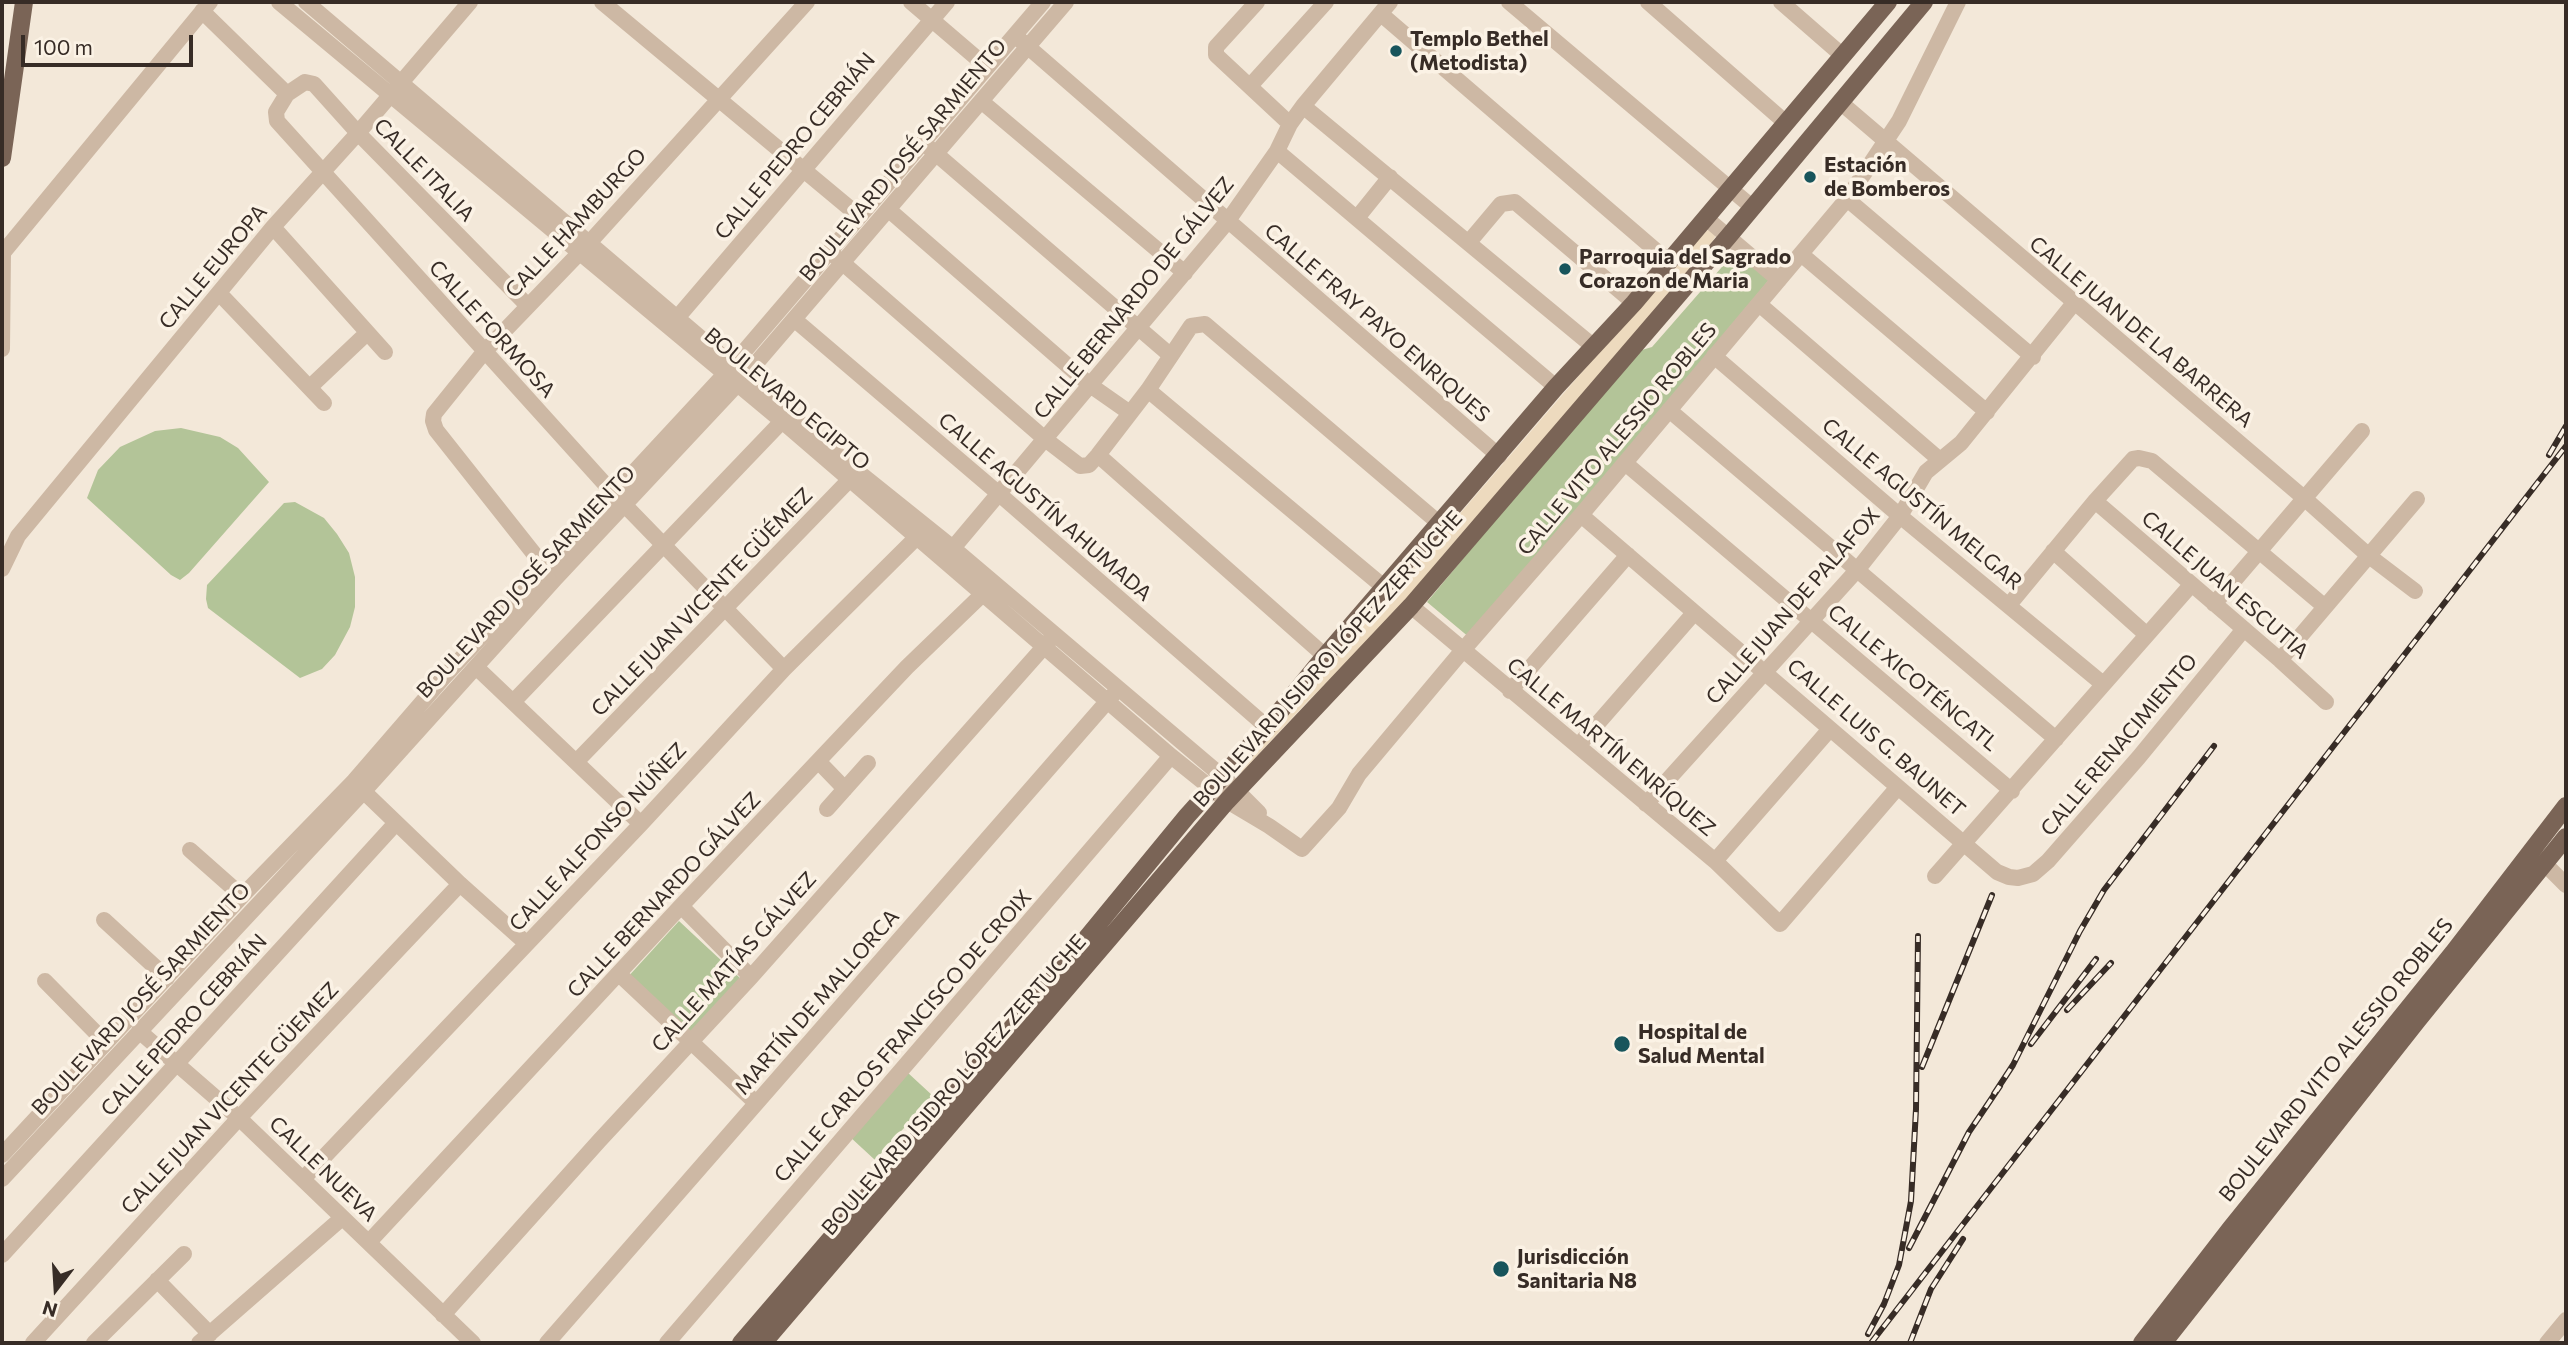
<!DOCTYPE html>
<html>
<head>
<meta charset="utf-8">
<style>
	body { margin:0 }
	#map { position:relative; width:2568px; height:1345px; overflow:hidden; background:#f3e8d9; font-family:Commissioner,sans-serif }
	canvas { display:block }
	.frame { position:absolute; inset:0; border:4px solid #372c26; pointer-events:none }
	.north { position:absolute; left:21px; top:1254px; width:70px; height:70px; -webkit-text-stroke:5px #fbf2e5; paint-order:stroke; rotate:197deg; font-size:19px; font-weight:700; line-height:28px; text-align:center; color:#372c26 }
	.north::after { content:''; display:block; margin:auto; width:24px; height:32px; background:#372c26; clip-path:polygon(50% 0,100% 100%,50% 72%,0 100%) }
	.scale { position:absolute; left:21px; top:35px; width:172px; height:32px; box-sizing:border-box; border:4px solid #372c26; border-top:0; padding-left:9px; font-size:21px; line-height:24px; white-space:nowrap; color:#372c26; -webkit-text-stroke:5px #fbf2e5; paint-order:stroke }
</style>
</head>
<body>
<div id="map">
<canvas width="2568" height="1345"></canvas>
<div class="frame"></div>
<div class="north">N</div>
<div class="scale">100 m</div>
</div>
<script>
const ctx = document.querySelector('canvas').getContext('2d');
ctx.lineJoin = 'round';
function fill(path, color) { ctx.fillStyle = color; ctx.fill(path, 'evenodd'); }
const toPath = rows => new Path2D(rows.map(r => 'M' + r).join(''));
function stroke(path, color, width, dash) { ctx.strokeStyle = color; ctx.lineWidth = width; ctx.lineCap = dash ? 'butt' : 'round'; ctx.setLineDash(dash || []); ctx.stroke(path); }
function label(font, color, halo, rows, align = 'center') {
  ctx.font = font + ' Commissioner,sans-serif'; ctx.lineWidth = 7; ctx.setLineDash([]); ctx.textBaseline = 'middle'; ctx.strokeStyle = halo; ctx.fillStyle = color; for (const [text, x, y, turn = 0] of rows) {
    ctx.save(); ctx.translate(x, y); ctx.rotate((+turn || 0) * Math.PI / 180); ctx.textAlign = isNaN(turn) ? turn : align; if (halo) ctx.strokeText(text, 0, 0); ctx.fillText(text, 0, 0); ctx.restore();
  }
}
fill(toPath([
	[1735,252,1769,280,1470,638,1427,602,1635,352,1652,347],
	[181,428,220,437,238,448,269,482,189,573,180,580,171,575,87,498,98,470,120,447,155,431],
	[295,502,324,518,337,534,349,553,355,577,355,607,350,627,335,655,322,669,300,678,208,608,206,599,207,585,284,503],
	[679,921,740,978,687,1037,626,979],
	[907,1072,933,1096,875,1160,849,1136]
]), '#b3c498');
fill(toPath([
	[1708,230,1715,232,1715,237,1711,244,1402,609,1308,701,1242,772,1239,770,1701,234]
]), '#eddabe');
stroke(toPath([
	[279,2,782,421,1171,756,1227,801,1269,826,1302,849,1339,808,1359,774,1463,650,1581,515,1847,199,1899,121,1958,2],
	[306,2,857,471,953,548,1223,777,1259,813],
	[602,2,859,216],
	[911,2,987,67],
	[1257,2,1216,47,1216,55,1290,124],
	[1509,2,1752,207],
	[1648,2,1786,123],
	[1781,2,1843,56],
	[202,11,287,94],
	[1381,14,1668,261],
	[1019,39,1499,456],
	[1250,86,1326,2],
	[981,101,1185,273],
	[1840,102,2304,498,2369,556,2415,591],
	[1303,106,1594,347],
	[927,146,1170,355],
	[1277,151,1556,387],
	[1847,199,2033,357],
	[889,210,1090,385,1130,413],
	[1357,218,1390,177],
	[1706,218,1779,280],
	[273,227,385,352],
	[1469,242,1501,204,1515,202,1634,303],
	[2,254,210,2],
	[1801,254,1987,412],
	[837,258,1045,439,1080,466,1089,465,1098,455,1148,390,1191,326,1205,324,1440,524],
	[219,293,324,403],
	[1759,304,1940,460],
	[527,305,358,133,314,84,305,82,287,94,276,112,277,121,613,493,784,669],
	[677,318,947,2],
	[795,320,998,493,1267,727],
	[2,349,3,253],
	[1714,356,1900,516,2103,684],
	[310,387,366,334],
	[1148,390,1385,588],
	[1669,410,2056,739],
	[1098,455,1325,656],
	[1625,463,2012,791],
	[2095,501,2280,660,2326,702],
	[1581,515,1997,872,2009,877,2018,878,2033,874,2048,861,2139,757,2244,629],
	[953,548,1227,222,1277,151,1290,124,1303,106,1390,2],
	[2053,551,2147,635],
	[2,569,18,536,273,227,358,133,470,2],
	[550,574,436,430,433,421,434,414,484,352,589,243,807,2],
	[2214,604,2362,431],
	[2009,605,2095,501,2133,459,2139,458,2152,461,2324,606],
	[1411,606,1715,861,1780,924,1898,787],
	[2280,660,2417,499],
	[476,667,641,824],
	[1510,691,1628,555],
	[514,701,789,414],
	[1578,746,1694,613],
	[577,761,856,473],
	[818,761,845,789],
	[357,785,460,884,526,943],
	[1646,804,1858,569,1900,516,1926,472,1961,443,2074,303],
	[827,809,868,763],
	[190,850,242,896],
	[2536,855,2566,885],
	[1715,861,1830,729],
	[1935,876,2191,585],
	[681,906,751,977],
	[104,920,167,978],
	[619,974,756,1103],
	[45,981,106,1043],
	[139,1031,239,1118,473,1343],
	[2,1155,242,896,354,781,444,677,724,375,1043,2],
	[2,1179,363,792,555,579,746,375,1066,2],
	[303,1179,641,824,784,669,923,531],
	[369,1242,681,906,907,667,990,587],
	[2,1255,396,823],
	[157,1280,210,1334],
	[443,1315,599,1141,751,977,1050,640],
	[33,1343,239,1118,460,884],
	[94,1343,184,1254],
	[199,1343,342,1218],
	[547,1343,1112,696],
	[667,1343,1171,756],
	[2547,1343,2566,1320]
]), '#cdb8a4', 16);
stroke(toPath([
	[2,158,24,2],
	[741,1343,1034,1002,1187,816,1267,727,1325,656,1556,387,1634,303,1888,2],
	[763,1343,1227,801,1411,606,1728,237,1924,2],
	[2142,1343,2231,1228,2453,953,2566,806],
	[2163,1343,2417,1021,2566,837]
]), '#7a6456', 18);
const rail = toPath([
	[2549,455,2566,426],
	[2067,1010,2111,963],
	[2031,1044,2096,959],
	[1922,1067,1992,895],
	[1994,1094,2013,1065,2080,931,2104,890,2214,746],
	[1909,1248,1969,1132,2000,1086],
	[1868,1334,1884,1304,1899,1265,1911,1201,1916,1109,1918,936],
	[1871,1343,2566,446],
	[1910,1343,1931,1289,1963,1239]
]);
stroke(rail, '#372c26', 6);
stroke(rail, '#fbf2e5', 3.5, [10]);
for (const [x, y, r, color] of [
	[1396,51,7,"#18555c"],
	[1810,177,7,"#18555c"],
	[1565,269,7,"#18555c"],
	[1622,1044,9,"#18555c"],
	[1501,1269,9,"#18555c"]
]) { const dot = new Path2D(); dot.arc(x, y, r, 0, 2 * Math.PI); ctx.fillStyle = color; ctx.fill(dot); stroke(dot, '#fbf2e5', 2.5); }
label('bold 21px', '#372c26', '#fbf2e5', [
	["Templo Bethel",1410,39],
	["(Metodista)",1410,63],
	["Estación",1824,165],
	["de Bomberos",1824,189],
	["Parroquia del Sagrado",1579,257],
	["Corazon de Maria",1579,281],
	["Hospital de",1638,1032],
	["Salud Mental",1638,1056],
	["Jurisdicción",1517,1257],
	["Sanitaria N8",1517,1281]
], 'left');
label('21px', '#372c26', '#fbf2e5', [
	["CALLE PEDRO CEBRIÁN",795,146,-50],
	["BOULEVARD JOSÉ SARMIENTO",903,160,-50],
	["CALLE ITALIA",424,170,46],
	["CALLE HAMBURGO",576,223,-47],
	["CALLE EUROPA",213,267,-50],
	["CALLE BERNARDO DE GÁLVEZ",1134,298,-51],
	["CALLE FRAY PAYO ENRIQUES",1377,323,41],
	["CALLE FORMOSA",492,329,48],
	["CALLE JUAN DE LA BARRERA",2141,332,40],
	["BOULEVARD EGIPTO",787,399,40],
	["CALLE VITO ALESSIO ROBLES",1617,439,-50],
	["CALLE AGUSTÍN MELGAR",1922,504,40],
	["CALLE AGUSTÍN AHUMADA",1045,507,41],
	["BOULEVARD JOSÉ SARMIENTO",526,582,-47],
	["CALLE JUAN ESCUTIA",2225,585,41],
	["CALLE JUAN VICENTE GÜÉMEZ",702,602,-46],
	["CALLE JUAN DE PALAFOX",1793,606,-49],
	["BOULEVARD ISIDRO LÓPEZ ZERTUCHE",1328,659,-48],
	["CALLE XICOTÉNCATL",1913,678,40],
	["CALLE LUIS G. BAUNET",1876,738,41],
	["CALLE RENACIMIENTO",2119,745,-50],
	["CALLE MARTÍN ENRÍQUEZ",1611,747,40],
	["CALLE ALFONSO NÚÑEZ",598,837,-47],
	["CALLE BERNARDO GÁLVEZ",664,895,-47],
	["CALLE MATÍAS GÁLVEZ",734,962,-48],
	["BOULEVARD JOSÉ SARMIENTO",141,999,-47],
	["MARTÍN DE MALLORCA",817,1002,-49],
	["CALLE PEDRO CEBRIÁN",184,1025,-48],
	["CALLE CARLOS FRANCISCO DE CROIX",903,1036,-49],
	["BOULEVARD VITO ALESSIO ROBLES",2336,1060,-51],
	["BOULEVARD ISIDRO LÓPEZ ZERTUCHE",954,1085,-49],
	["CALLE JUAN VICENTE GÜEMEZ",230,1098,-47],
	["CALLE NUEVA",323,1169,44]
]);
</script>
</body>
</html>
